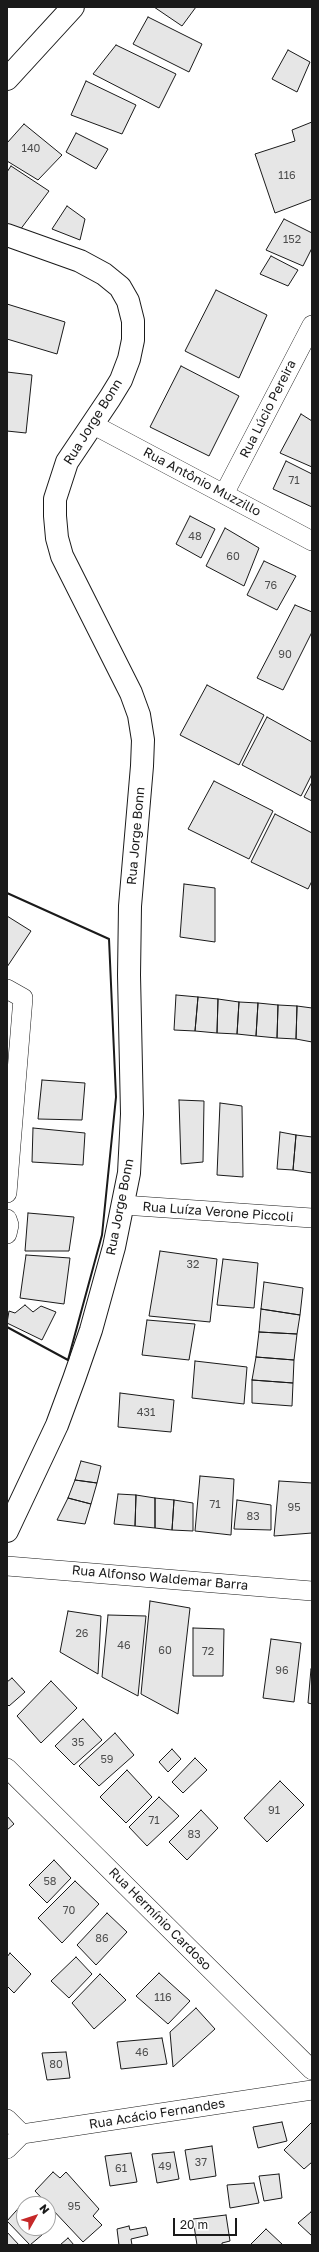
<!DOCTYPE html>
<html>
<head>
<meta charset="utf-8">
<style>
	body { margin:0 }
	#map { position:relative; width:319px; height:2252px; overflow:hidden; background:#fff; font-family:"Golos Text",sans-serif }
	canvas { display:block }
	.frame { position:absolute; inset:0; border:8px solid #1a1a1a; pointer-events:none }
	.north { position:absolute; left:16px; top:2196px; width:40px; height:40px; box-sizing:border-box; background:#fff; border:1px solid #a3a3a3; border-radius:50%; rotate:51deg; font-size:11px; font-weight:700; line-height:16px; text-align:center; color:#1a1a1a }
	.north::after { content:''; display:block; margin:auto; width:14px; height:18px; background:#c62828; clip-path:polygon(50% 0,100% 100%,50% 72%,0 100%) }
	.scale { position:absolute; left:173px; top:2218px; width:64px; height:18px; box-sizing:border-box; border:2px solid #1a1a1a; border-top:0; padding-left:5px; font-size:12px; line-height:14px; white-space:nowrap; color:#1a1a1a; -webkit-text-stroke:3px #fff; paint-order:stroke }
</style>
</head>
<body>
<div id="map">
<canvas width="319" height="2252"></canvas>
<div class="frame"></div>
<div class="north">N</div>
<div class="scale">20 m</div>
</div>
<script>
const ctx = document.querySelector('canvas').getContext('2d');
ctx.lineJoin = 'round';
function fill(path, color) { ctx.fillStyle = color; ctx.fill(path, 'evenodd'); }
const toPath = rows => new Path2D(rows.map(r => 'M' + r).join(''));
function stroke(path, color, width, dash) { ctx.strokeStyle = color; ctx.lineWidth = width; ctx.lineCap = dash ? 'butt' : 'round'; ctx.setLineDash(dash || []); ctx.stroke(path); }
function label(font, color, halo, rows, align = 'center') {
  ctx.font = font + ' "Golos Text",sans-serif'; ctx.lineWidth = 3; ctx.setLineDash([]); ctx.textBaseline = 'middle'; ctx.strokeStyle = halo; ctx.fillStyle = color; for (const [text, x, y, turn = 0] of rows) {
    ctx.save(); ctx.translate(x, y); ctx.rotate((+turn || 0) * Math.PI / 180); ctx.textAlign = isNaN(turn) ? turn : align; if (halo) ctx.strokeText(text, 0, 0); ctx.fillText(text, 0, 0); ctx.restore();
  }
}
const building = toPath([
	[154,7,196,7,182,26,154,7],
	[148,17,202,44,189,72,133,44,148,17],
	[116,45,176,74,159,108,93,74,116,45],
	[288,50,310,62,297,92,272,79,288,50],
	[86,81,136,105,122,134,71,115,86,81],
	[312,122,312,199,275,213,255,154,295,141,292,130,312,122],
	[24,124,62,155,38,180,7,161,7,143,24,124],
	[76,133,108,149,96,169,66,152,76,133],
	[11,166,49,191,17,234,7,227,7,172,11,166],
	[67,206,85,219,80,240,52,229,67,206],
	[284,219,312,233,312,248,303,266,266,250,284,219],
	[271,256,298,270,288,286,260,274,271,256],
	[216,290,267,315,239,378,185,351,216,290],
	[7,304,65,322,57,354,7,339,7,304],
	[181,366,239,396,209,456,150,427,181,366],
	[7,372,32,375,26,433,7,431,7,372],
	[301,414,312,421,312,467,280,453,301,414],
	[286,461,312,474,312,507,273,489,286,461],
	[190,516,215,529,201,558,176,544,190,516],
	[225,528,259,548,244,586,206,566,225,528],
	[264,561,296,576,277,610,247,595,264,561],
	[295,605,312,612,312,632,283,690,257,678,295,605],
	[207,685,264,715,239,765,180,735,207,685],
	[267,717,312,742,312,774,301,796,242,765,267,717],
	[214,781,273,811,249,859,188,829,214,781],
	[312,782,312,801,304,797,312,782],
	[275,814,312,833,312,881,308,889,251,862,275,814],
	[184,884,215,888,215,942,180,937,184,884],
	[7,916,31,931,7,967,7,916],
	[176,995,198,997,195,1031,174,1030,176,995],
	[198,997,218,999,217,1033,195,1031,198,997],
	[218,999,239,1002,237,1034,217,1033,218,999],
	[239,1002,258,1003,256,1036,237,1034,239,1002],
	[258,1003,278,1005,277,1038,256,1036,258,1003],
	[278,1005,297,1006,296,1039,277,1038,278,1005],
	[297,1006,312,1008,312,1042,296,1039,297,1006],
	[42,1080,85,1083,82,1120,38,1119,42,1080],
	[179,1100,204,1101,203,1162,181,1164,179,1100],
	[220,1103,242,1106,243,1177,217,1175,220,1103],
	[33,1128,85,1133,83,1165,32,1162,33,1128],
	[280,1132,296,1135,293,1170,277,1169,280,1132],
	[296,1135,312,1137,312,1173,293,1170,296,1135],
	[28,1213,74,1217,69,1251,25,1251,28,1213],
	[160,1251,217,1259,210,1322,149,1316,160,1251],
	[26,1255,70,1258,64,1304,20,1298,26,1255],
	[223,1259,258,1263,254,1308,217,1305,223,1259],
	[264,1282,303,1288,300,1315,261,1309,264,1282],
	[25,1305,33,1312,41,1306,56,1312,42,1340,7,1323,9,1311,15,1313,25,1305],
	[261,1309,300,1315,297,1334,259,1332,261,1309],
	[147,1320,195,1324,189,1360,142,1355,147,1320],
	[259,1332,297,1334,294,1360,256,1357,259,1332],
	[256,1357,294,1360,293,1383,252,1380,256,1357],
	[195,1361,247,1367,244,1404,192,1398,195,1361],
	[252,1380,293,1383,292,1406,252,1403,252,1380],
	[120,1393,174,1400,171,1432,118,1427,120,1393],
	[81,1461,101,1466,97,1483,75,1480,81,1461],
	[200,1476,234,1479,231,1535,195,1531,200,1476],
	[75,1480,97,1483,91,1504,68,1498,75,1480],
	[279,1481,312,1483,312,1533,274,1536,279,1481],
	[118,1494,136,1495,135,1526,114,1524,118,1494],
	[136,1495,155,1498,155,1528,135,1526,136,1495],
	[68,1498,91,1504,85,1524,57,1520,68,1498],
	[155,1498,174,1500,172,1530,155,1528,155,1498],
	[174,1500,193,1503,193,1531,172,1530,174,1500],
	[237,1500,271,1505,271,1530,234,1529,237,1500],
	[150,1601,190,1608,178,1714,141,1694,150,1601],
	[68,1611,101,1616,98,1674,60,1652,68,1611],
	[108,1615,146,1616,138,1696,102,1677,108,1615],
	[193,1628,224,1629,223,1676,193,1676,193,1628],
	[271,1639,301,1643,294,1702,263,1698,271,1639],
	[311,1669,312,1669,312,1704,308,1703,311,1669],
	[12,1678,25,1692,9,1706,7,1704,7,1682,12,1678],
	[51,1681,77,1708,41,1743,17,1716,51,1681],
	[83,1719,102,1740,74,1765,55,1746,83,1719],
	[115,1733,134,1755,99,1786,79,1766,115,1733],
	[172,1749,181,1759,168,1772,159,1762,172,1749],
	[195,1758,207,1770,183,1793,172,1782,195,1758],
	[127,1770,152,1797,126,1823,100,1797,127,1770],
	[280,1781,304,1805,267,1842,244,1818,280,1781],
	[159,1797,179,1816,147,1846,129,1827,159,1797],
	[201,1810,218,1828,187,1860,169,1842,201,1810],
	[7,1816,14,1824,7,1830,7,1816],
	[54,1860,71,1878,47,1903,29,1885,54,1860],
	[75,1881,99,1904,62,1943,38,1918,75,1881],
	[107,1913,127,1932,96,1965,77,1945,107,1913],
	[10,1953,31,1974,14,1993,7,1986,7,1957,10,1953],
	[76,1957,92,1974,69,1998,51,1981,76,1957],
	[159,1973,190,2001,168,2024,136,1996,159,1973],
	[100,1974,126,2000,94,2029,72,2003,100,1974],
	[196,2008,215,2029,173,2067,170,2032,196,2008],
	[162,2038,167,2064,121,2069,117,2042,162,2038],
	[66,2052,70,2078,47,2080,42,2053,66,2052],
	[282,2122,287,2141,258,2148,253,2127,282,2122],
	[312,2122,312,2162,304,2169,284,2150,312,2122],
	[212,2146,216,2176,190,2180,185,2150,212,2146],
	[174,2152,179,2179,157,2183,152,2154,174,2152],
	[131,2153,137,2182,110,2186,105,2156,131,2153],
	[53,2172,60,2178,66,2172,99,2209,93,2216,102,2225,83,2242,35,2191,53,2172],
	[279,2174,282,2198,264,2201,259,2176,279,2174],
	[254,2183,259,2203,230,2208,227,2185,254,2183],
	[24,2202,26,2204,24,2204,24,2228,49,2229,30,2245,7,2221,24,2202],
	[311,2212,312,2213,312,2236,298,2223,311,2212],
	[226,2215,230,2241,222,2243,222,2245,197,2245,193,2219,226,2215],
	[129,2226,130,2230,146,2227,148,2235,131,2239,132,2245,119,2245,117,2229,129,2226],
	[266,2229,283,2245,250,2245,266,2229],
	[7,2232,19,2245,7,2245,7,2232],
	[68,2238,74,2245,60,2245,68,2238]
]);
fill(building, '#e6e6e6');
stroke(building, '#1a1a1a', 1);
const street = toPath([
	[92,424,312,541],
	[224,494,312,325],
	[7,989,23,998,7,1193],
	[123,1205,312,1218],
	[7,1219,9,1225,7,1234],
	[7,1566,312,1591],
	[7,1768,312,2070],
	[7,2119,22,2134],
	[7,2149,22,2134,312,2090]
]);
const secondary = toPath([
	[7,79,73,7],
	[7,235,80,261,104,274,120,287,128,301,133,321,133,340,129,359,121,380,110,398,67,462,55,499,55,516,57,538,62,556,131,693,139,715,143,740,142,766,130,906,129,975,132,1114,129,1173,114,1247,91,1330,74,1379,57,1425,7,1531]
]);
stroke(street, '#1a1a1a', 20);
stroke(secondary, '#1a1a1a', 24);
stroke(street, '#fff', 19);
stroke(secondary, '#fff', 22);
stroke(toPath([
	[7,893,109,939,116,1097,102,1235,68,1360,7,1327]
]), '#1a1a1a', 2);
label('11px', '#4d4d4d', null, [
	["140",31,149],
	["116",287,176],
	["152",292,240],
	["71",294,481],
	["48",195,537],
	["60",233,557],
	["76",271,586],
	["90",285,655],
	["32",193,1265],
	["431",146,1413],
	["71",215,1505],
	["95",294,1508],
	["83",253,1517],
	["26",82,1634],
	["46",124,1646],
	["60",165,1651],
	["72",208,1652],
	["96",282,1671],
	["35",78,1743],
	["59",107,1760],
	["91",274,1811],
	["71",154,1821],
	["83",194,1835],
	["58",50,1882],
	["70",69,1911],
	["86",102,1939],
	["116",163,1998],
	["46",142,2053],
	["80",56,2065],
	["37",201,2163],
	["49",165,2167],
	["61",121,2169],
	["95",74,2207]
]);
label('13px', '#1a1a1a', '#fff', [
	["Rua Lúcio Pereira",268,409,-63],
	["Rua Jorge Bonn",93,422,-58],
	["Rua Antônio Muzzillo",202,482,28],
	["Rua Jorge Bonn",136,836,-85],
	["Rua Jorge Bonn",120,1207,-79],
	["Rua Luíza Verone Piccoli",218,1212,4],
	["Rua Alfonso Waldemar Barra",160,1578,5],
	["Rua Hermínio Cardoso",160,1919,45],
	["Rua Acácio Fernandes",157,2114,-9]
]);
</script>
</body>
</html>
